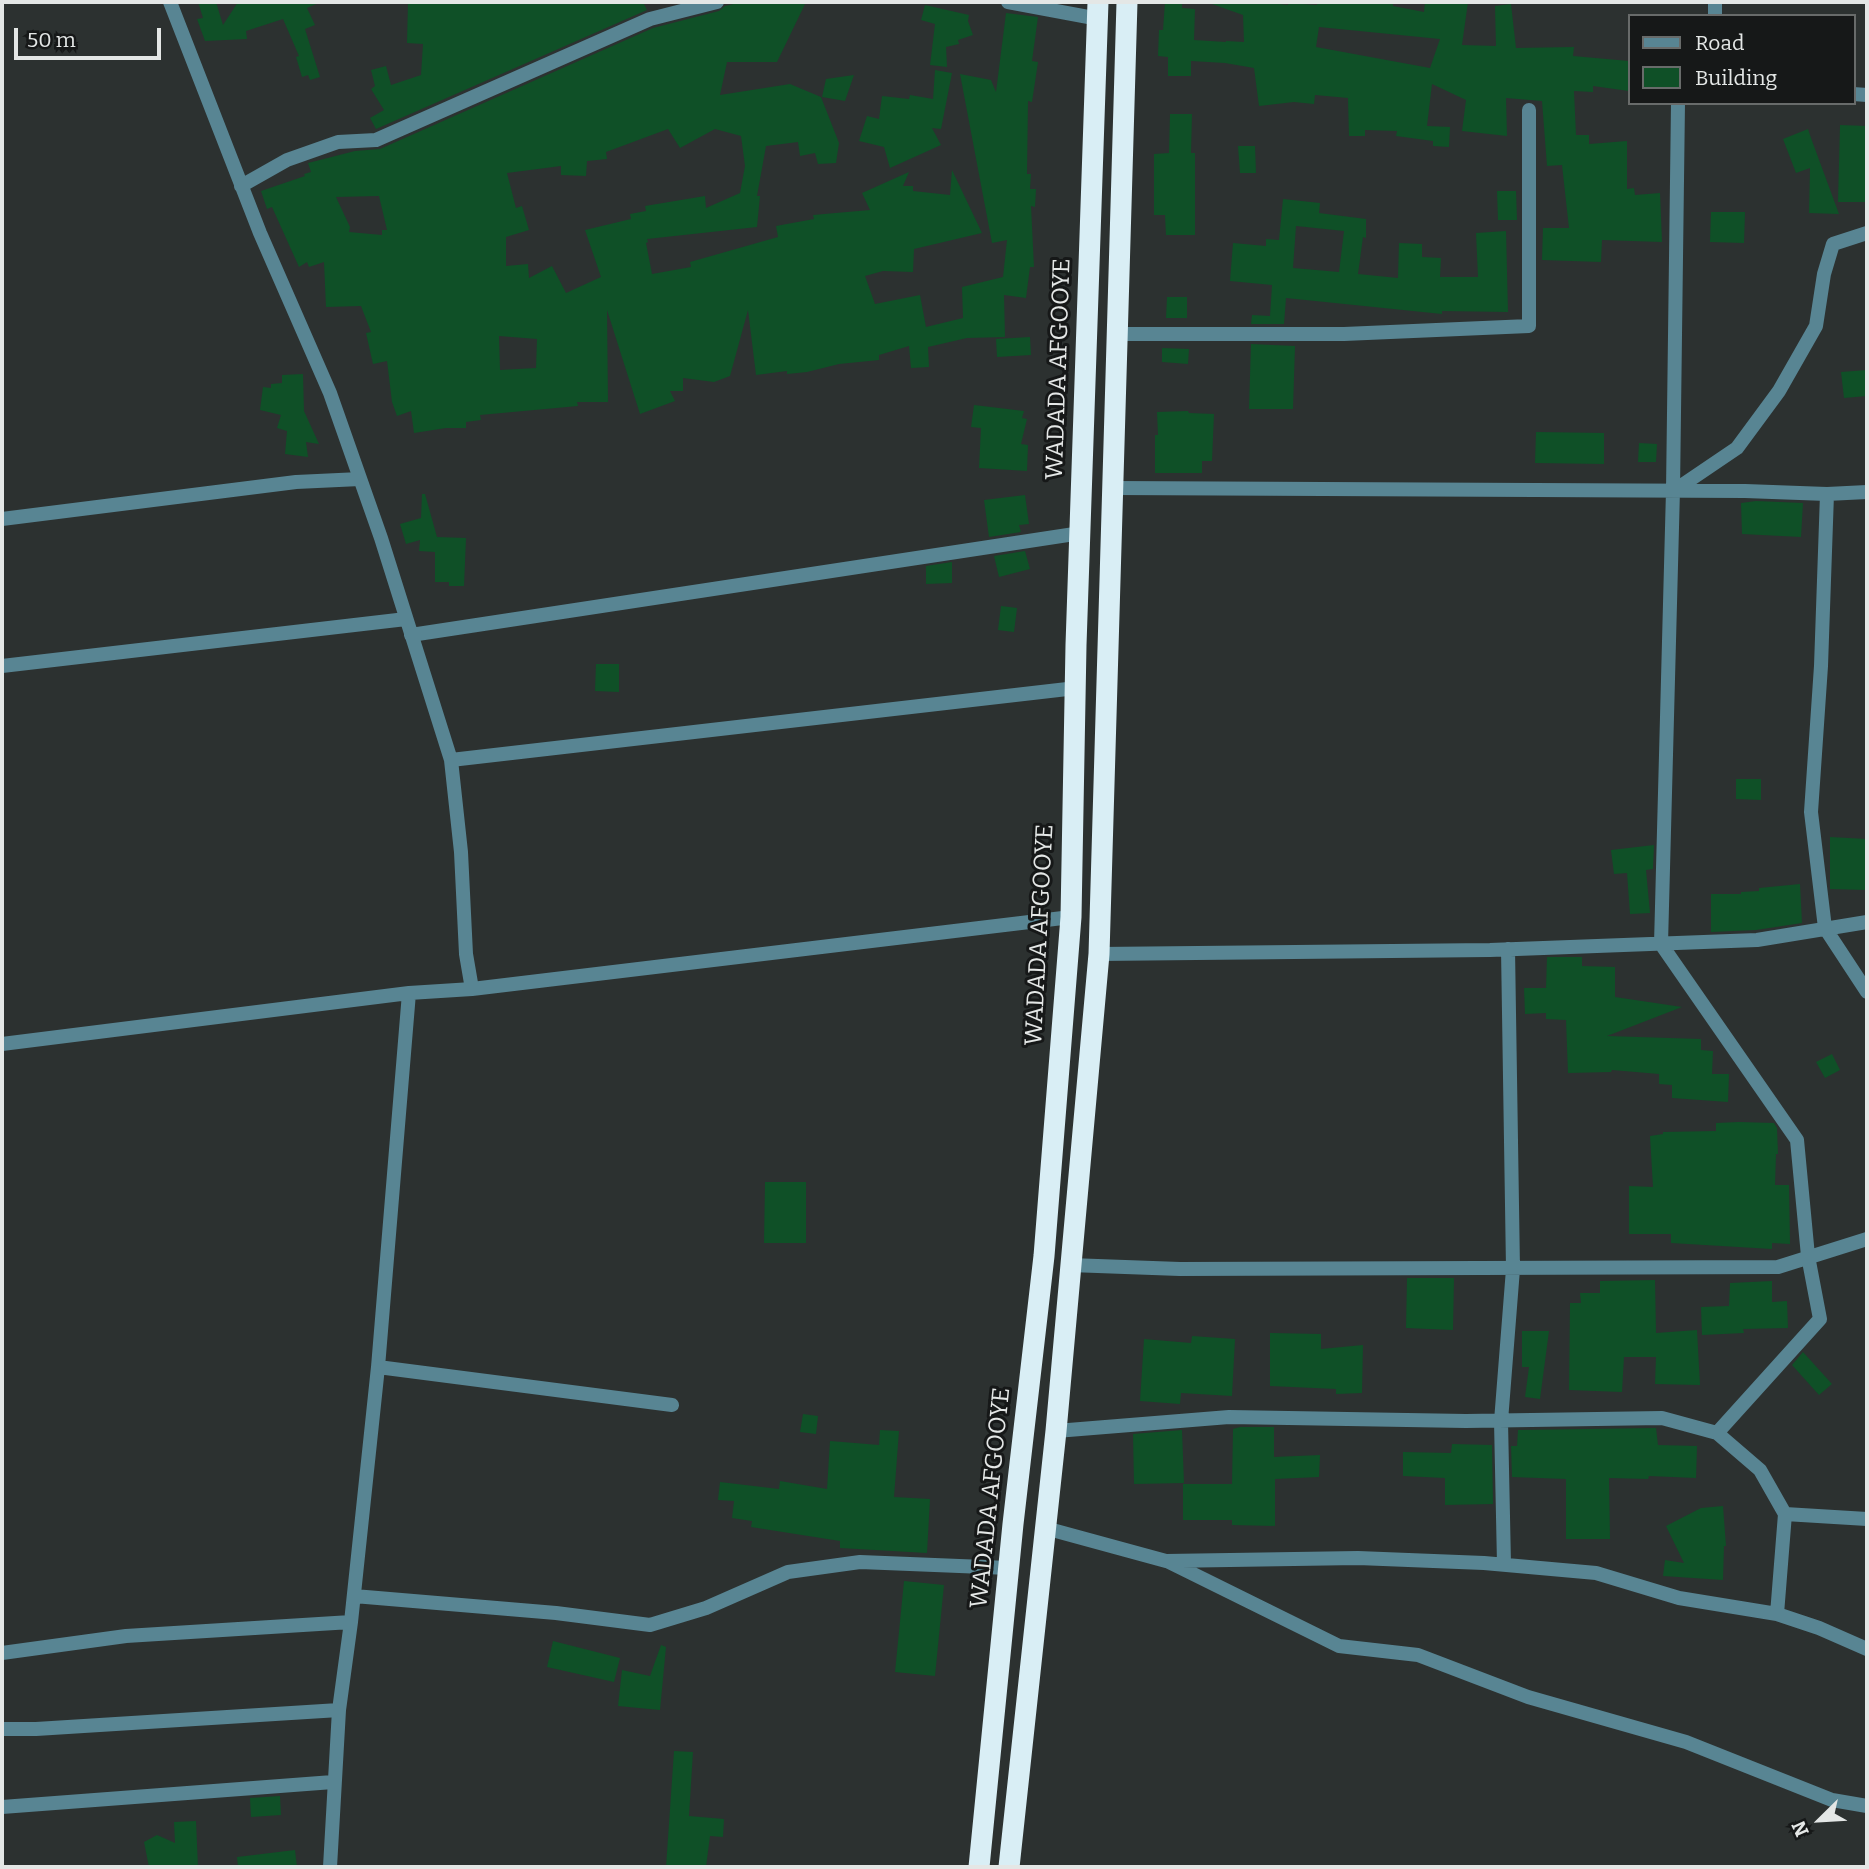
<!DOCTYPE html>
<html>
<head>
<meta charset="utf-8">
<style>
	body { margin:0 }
	#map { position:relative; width:1869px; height:1869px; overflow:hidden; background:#2c3130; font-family:Bitter,serif }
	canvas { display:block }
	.frame { position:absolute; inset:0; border:4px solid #e4e7e6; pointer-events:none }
	.legend { position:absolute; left:1628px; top:14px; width:228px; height:91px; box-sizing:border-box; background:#161818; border:2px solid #686b6a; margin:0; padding:9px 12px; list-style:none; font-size:21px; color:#e4e7e6 }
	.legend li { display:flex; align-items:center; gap:14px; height:35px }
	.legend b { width:35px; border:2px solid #686b6a }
	.north { position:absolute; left:1785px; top:1785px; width:70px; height:70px; -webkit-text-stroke:5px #161818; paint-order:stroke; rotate:246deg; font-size:19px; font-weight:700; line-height:28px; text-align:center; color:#e4e7e6 }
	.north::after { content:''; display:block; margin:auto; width:24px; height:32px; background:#e4e7e6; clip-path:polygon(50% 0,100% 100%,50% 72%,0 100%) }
	.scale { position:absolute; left:14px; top:28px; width:147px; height:32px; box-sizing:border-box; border:4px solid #e4e7e6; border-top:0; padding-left:9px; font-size:21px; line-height:24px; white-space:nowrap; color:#e4e7e6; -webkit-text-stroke:5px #161818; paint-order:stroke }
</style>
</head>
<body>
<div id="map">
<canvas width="1869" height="1869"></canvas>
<div class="frame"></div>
<ul class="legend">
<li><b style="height:9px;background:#588593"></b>Road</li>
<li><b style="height:19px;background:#0f5027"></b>Building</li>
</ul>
<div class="north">N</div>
<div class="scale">50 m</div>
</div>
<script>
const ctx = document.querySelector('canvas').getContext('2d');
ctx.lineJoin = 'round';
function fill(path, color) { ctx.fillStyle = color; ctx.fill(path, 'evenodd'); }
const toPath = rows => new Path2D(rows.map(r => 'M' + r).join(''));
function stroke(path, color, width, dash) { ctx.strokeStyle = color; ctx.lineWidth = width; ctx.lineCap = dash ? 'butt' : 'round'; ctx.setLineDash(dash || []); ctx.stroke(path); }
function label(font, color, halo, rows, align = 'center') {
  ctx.font = font + ' Bitter,serif'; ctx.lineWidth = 6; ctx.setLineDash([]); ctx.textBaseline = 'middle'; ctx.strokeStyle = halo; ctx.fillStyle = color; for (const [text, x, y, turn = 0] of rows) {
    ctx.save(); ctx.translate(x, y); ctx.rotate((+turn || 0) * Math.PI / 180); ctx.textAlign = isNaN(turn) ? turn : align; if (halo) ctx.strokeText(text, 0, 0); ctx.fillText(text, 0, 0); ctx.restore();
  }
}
fill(toPath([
	[198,2,216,2,223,25,238,2,321,2,307,8,315,25,305,29,320,77,310,80,308,75,302,77,296,57,299,56,283,19,246,31,247,39,205,41,197,19,203,18],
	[408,2,643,2,647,10,376,129,370,118,384,110,371,89,375,86,371,70,386,66,391,85,421,75,423,44,407,43],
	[742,2,806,2,777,62,727,62,720,95,790,84,821,97,839,143,836,163,818,164,815,153,800,156,798,142,766,146,757,196,760,196,757,227,647,239,648,242,646,243,652,274,691,267,690,262,778,237,776,226,814,219,813,215,870,210,862,193,909,172,903,186,913,186,913,191,950,195,952,170,982,233,914,249,913,272,883,271,865,276,875,304,920,295,926,327,963,318,962,287,1003,277,1007,240,992,243,960,74,991,80,996,92,1006,13,1038,17,1032,61,1038,62,1032,102,1028,101,1027,174,1031,174,1030,189,1036,189,1035,207,1031,206,1034,267,1030,267,1026,298,1004,295,1005,337,967,338,928,347,929,367,911,368,909,346,879,355,879,360,839,364,807,372,787,374,787,371,756,375,748,310,730,376,714,382,683,378,683,391,670,391,675,401,640,414,607,310,608,402,577,402,578,406,480,415,481,420,466,422,466,428,446,428,414,433,411,411,397,416,392,402,387,361,373,364,366,333,371,332,361,306,326,307,324,262,309,267,307,262,299,267,272,207,267,209,261,191,305,176,304,174,311,172,308,163,355,151,380,149,653,28,719,11,725,6],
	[668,129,680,148,715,129,741,136,745,166,740,193,706,208,705,196,645,206,646,211,630,214,631,219,585,230,601,277,566,293,552,266,529,278,528,264,506,266,506,237,529,230,522,206,516,208,507,173,561,166,561,175,586,176,587,161,607,159,606,152],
	[379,196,387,230,382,230,382,235,349,232,350,227,336,197],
	[499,336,537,339,536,368,500,370],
	[1165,2,1182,2,1182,8,1195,9,1194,40,1226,42,1226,41,1244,42,1243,15,1212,4,1212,2,1263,2,1288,5,1288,3,1317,5,1317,2,1393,2,1393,6,1424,12,1425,2,1468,2,1462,45,1496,46,1495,6,1511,4,1516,48,1574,47,1573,56,1629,61,1629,91,1593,86,1593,92,1574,91,1576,135,1589,135,1589,144,1627,141,1627,189,1634,188,1635,195,1660,193,1662,242,1602,240,1601,262,1542,260,1543,228,1569,228,1562,165,1547,166,1542,101,1506,98,1507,136,1462,131,1466,100,1432,84,1427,126,1450,127,1449,147,1433,146,1433,141,1396,136,1397,131,1365,130,1365,136,1349,136,1348,98,1315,95,1314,104,1294,102,1259,106,1254,68,1225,63,1191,61,1191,76,1168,76,1168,57,1158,56,1159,30,1163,30],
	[1319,27,1440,39,1430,68,1316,47],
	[925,5,969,15,968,21,973,35,958,40,959,44,946,47,947,67,930,65,935,24,921,20],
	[935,70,952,73,941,129,932,128,941,145,890,168,884,147,859,141,867,116,879,119,882,96,909,99,910,95,933,99],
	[854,75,845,101,822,97,826,79],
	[1170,114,1192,114,1191,153,1195,153,1195,235,1166,235,1165,215,1154,215,1154,154,1169,153],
	[1840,125,1867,126,1867,202,1838,202],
	[1808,129,1811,138,1839,214,1809,213,1810,168,1796,173,1783,139],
	[1238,146,1255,146,1256,173,1240,173],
	[1497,191,1516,191,1517,220,1498,220],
	[1283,199,1320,203,1319,213,1366,219,1366,238,1363,237,1358,274,1398,278,1399,243,1422,244,1422,257,1441,258,1440,277,1478,277,1476,233,1506,231,1508,312,1442,311,1442,314,1286,298,1284,324,1251,324,1252,315,1270,316,1272,285,1230,281,1233,243,1266,246,1266,239,1279,240],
	[1296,226,1344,231,1339,272,1293,268],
	[1711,212,1745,212,1744,243,1710,242],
	[1167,297,1187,297,1187,318,1166,318],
	[1030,337,1031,355,997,357,996,339],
	[1251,344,1295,346,1293,409,1249,409],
	[1162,348,1189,349,1188,364,1162,362],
	[1867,370,1867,396,1844,398,1841,372],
	[303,374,304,411,319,444,306,442,308,457,285,454,287,431,277,428,281,415,260,410,263,387,271,388,271,384,282,383,282,375],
	[974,405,1024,411,1022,418,1027,419,1021,444,1028,445,1027,471,979,468,981,428,971,427],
	[1188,411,1189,413,1214,414,1212,461,1202,461,1202,473,1155,473,1155,435,1158,435,1157,412],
	[1536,432,1604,433,1604,464,1535,463],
	[1639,443,1657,444,1656,462,1638,462],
	[422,494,425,494,437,537,466,538,464,586,449,586,449,582,435,582,435,552,419,551,420,540,406,544,400,524,421,518],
	[1025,495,1029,524,1019,525,1021,532,989,537,984,500],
	[1756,501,1803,503,1801,537,1742,534,1741,503],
	[1025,551,1030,569,999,577,994,556],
	[952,562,952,583,926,584,926,566],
	[1001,606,1017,608,1014,632,998,630],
	[596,664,619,664,619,692,595,691],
	[1736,779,1761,779,1761,800,1736,799],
	[1830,837,1867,839,1867,890,1830,889],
	[1654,845,1653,869,1646,870,1650,913,1630,914,1627,873,1614,874,1611,850],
	[1800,884,1802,923,1756,930,1711,932,1711,894,1741,894,1741,892,1759,891,1759,888],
	[1547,957,1582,957,1582,966,1615,967,1615,997,1682,1007,1607,1036,1701,1039,1701,1050,1713,1051,1712,1074,1729,1074,1728,1102,1672,1098,1672,1085,1659,1084,1659,1074,1612,1070,1611,1072,1568,1073,1566,1020,1546,1019,1546,1013,1525,1014,1524,988,1546,988],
	[1832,1054,1840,1070,1825,1078,1816,1062],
	[1739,1122,1774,1123,1777,1128,1778,1154,1776,1154,1775,1185,1789,1185,1790,1244,1772,1243,1772,1249,1671,1243,1671,1234,1629,1234,1629,1186,1653,1187,1650,1136,1663,1134,1663,1132,1716,1131,1716,1123],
	[765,1182,806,1182,806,1243,764,1243],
	[1407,1278,1454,1278,1453,1330,1406,1328],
	[1655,1280,1656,1333,1697,1330,1700,1385,1655,1384,1656,1357,1624,1357,1622,1392,1569,1390,1570,1303,1581,1303,1580,1293,1600,1293,1600,1281],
	[1772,1281,1772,1302,1787,1301,1788,1328,1743,1329,1744,1333,1702,1335,1701,1307,1729,1306,1730,1283],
	[1522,1331,1549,1331,1540,1399,1525,1397,1529,1367,1522,1367],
	[1270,1333,1321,1334,1321,1349,1363,1345,1362,1393,1336,1394,1336,1389,1270,1386],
	[1192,1336,1235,1339,1232,1396,1181,1393,1180,1404,1140,1401,1144,1339,1191,1343],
	[1803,1352,1832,1384,1819,1395,1792,1365],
	[803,1414,818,1416,816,1434,800,1432],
	[1240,1427,1274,1427,1274,1457,1320,1455,1319,1477,1275,1479,1275,1526,1232,1525,1232,1520,1183,1520,1183,1484,1232,1484,1233,1429],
	[1656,1428,1658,1445,1697,1446,1696,1478,1649,1476,1648,1479,1609,1478,1610,1539,1566,1539,1566,1479,1512,1477,1511,1446,1517,1446,1518,1430],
	[880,1430,899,1431,894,1497,930,1499,927,1553,840,1548,840,1541,751,1527,752,1521,732,1518,734,1501,718,1500,720,1482,779,1489,780,1481,827,1489,830,1441,879,1445],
	[1182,1430,1184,1483,1134,1484,1133,1434],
	[1452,1444,1492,1445,1493,1504,1445,1505,1445,1478,1403,1476,1403,1452,1451,1453],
	[1723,1506,1726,1546,1724,1546,1723,1580,1663,1576,1665,1560,1684,1563,1666,1526,1701,1508],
	[904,1581,944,1585,935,1676,895,1672],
	[553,1641,620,1658,614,1682,547,1667],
	[661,1645,666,1647,660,1710,618,1706,622,1670,650,1676],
	[674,1751,693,1752,689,1816,724,1819,723,1837,710,1836,706,1867,666,1867],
	[280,1796,281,1815,251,1817,250,1798],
	[196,1821,198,1867,149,1867,144,1842,157,1835,175,1843,174,1822],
	[295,1850,297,1867,238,1867,237,1857]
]), '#0f5027');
stroke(toPath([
	[170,2,260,233,330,393,381,538,451,760,461,852,466,954,472,989],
	[1008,2,1099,19],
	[1715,2,1715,16],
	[1853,94,1867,95],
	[1678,103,1673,490,1661,944,1797,1140,1808,1256,1820,1319,1717,1433],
	[241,186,287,160,338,142,376,140,650,19,717,2],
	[1118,334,1344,334,1529,326,1529,110],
	[1113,488,1745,491,1827,494,1867,492],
	[1675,490,1737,448,1779,391,1816,326,1824,274,1833,244,1867,233],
	[1827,494,1821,666,1811,812,1825,928,1867,992],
	[2,519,296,482,360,479],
	[411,635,1081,533],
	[2,666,406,619],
	[451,760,1076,688],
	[1099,954,1490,950,1757,940,1867,922],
	[2,1044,409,993,472,989,1071,917],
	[1070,1265,1180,1269,1778,1267,1867,1239],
	[378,1367,672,1405],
	[1056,1431,1229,1417,1466,1421,1662,1418,1717,1433,1760,1470,1785,1514,1777,1614],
	[1785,1514,1867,1519],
	[1045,1528,1166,1561,1358,1558,1484,1563,1596,1573,1679,1598,1777,1614,1819,1628,1867,1649],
	[1169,1562,1339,1646,1418,1655,1528,1697,1686,1742,1832,1800,1867,1806],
	[1504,1564,1501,1421,1513,1269,1508,949],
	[354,1596,556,1613,650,1625,706,1608,788,1572,860,1562,1009,1568],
	[2,1653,126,1636,351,1622],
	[2,1729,36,1729,339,1710],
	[2,1807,333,1782],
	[330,1867,339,1710,351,1622,378,1367,409,993]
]), '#588593', 14);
stroke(toPath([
	[979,1867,1013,1524,1044,1256,1071,917,1076,645,1098,2],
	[1009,1867,1056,1431,1099,954,1127,2]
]), '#d9eef5', 21);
label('24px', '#e4e7e6', '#161818', [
	["WADADA AFGOOYE",1059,369,-88],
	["WADADA AFGOOYE",1040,935,-87],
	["WADADA AFGOOYE",991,1498,-84]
]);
</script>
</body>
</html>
